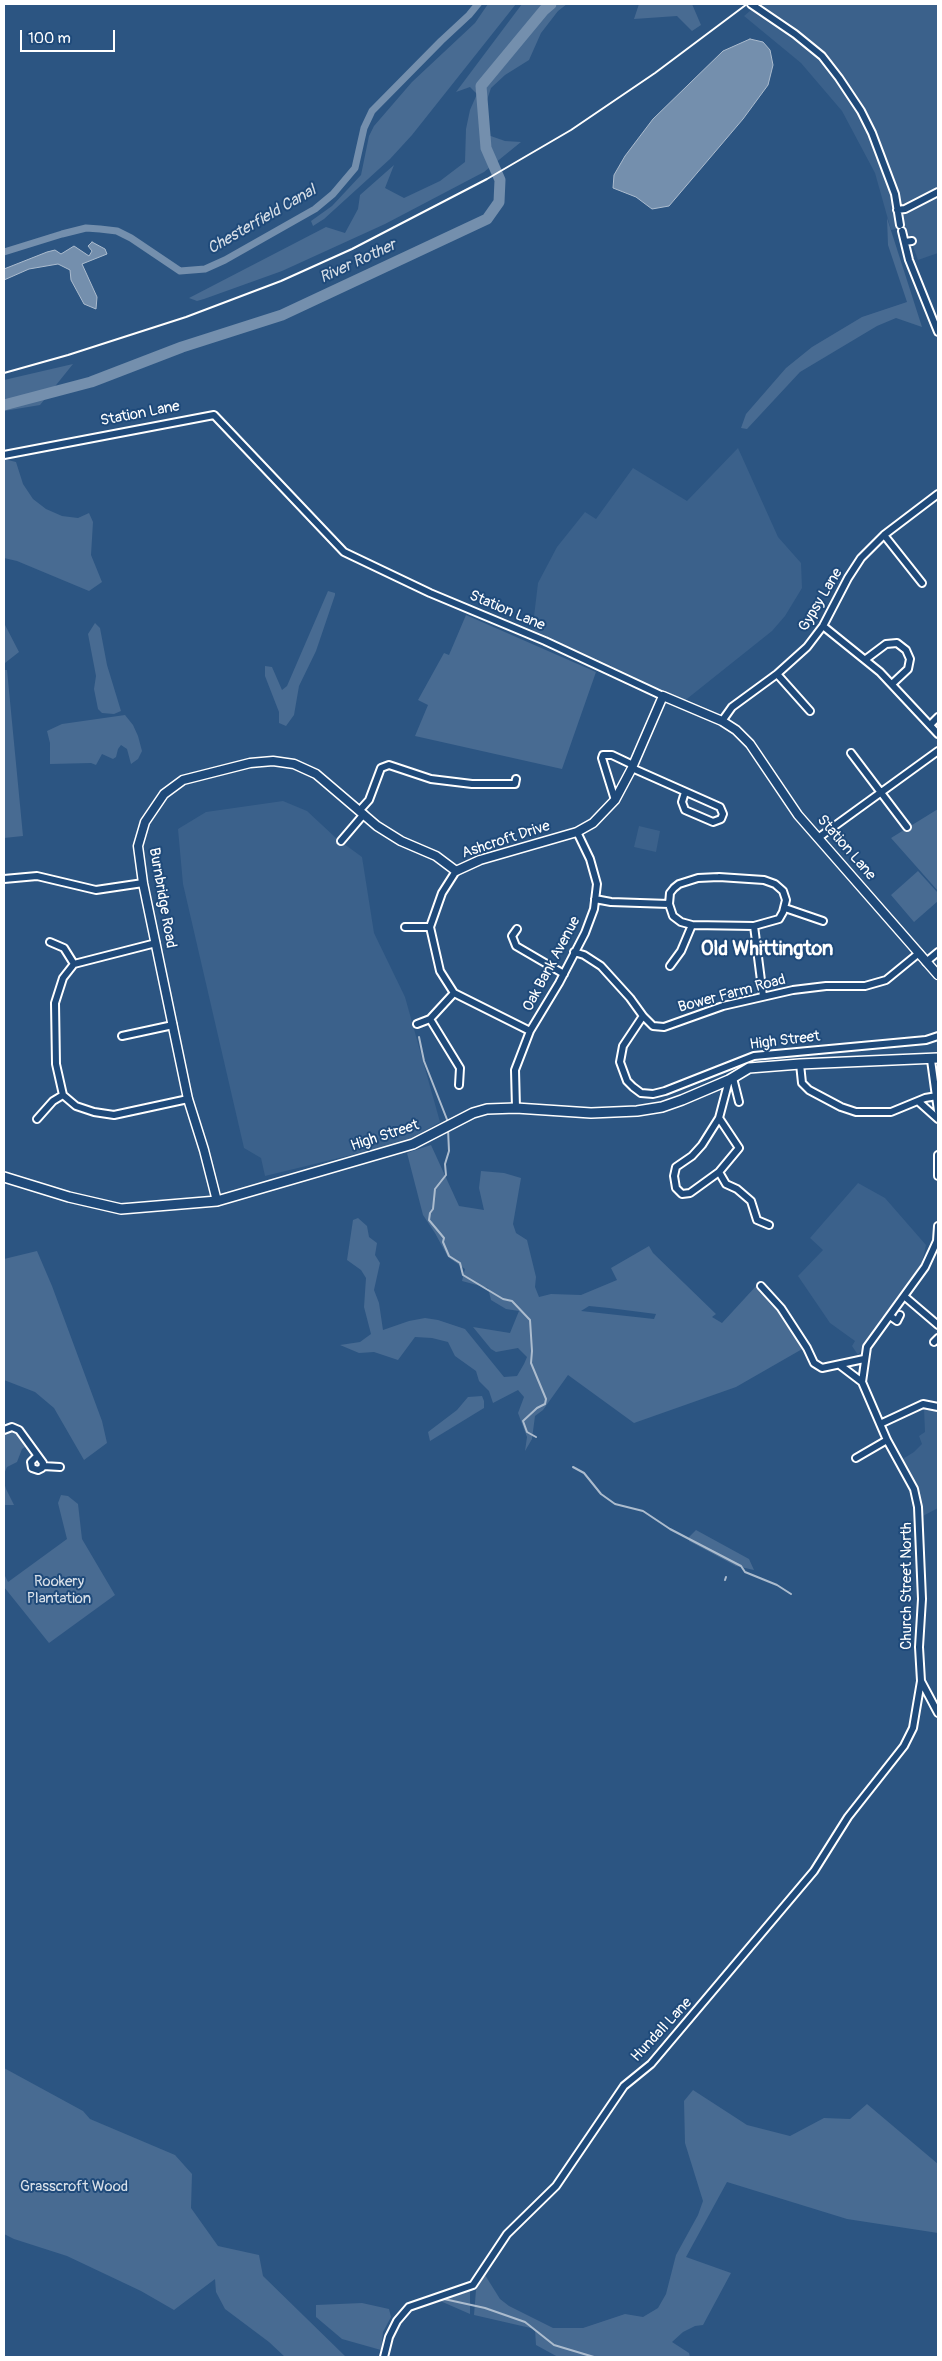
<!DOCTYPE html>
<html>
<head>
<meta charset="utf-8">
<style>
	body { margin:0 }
	#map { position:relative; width:942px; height:2361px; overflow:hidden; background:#2c5582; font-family:Pangolin,sans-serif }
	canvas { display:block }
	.frame { position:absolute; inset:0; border:5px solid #fff; pointer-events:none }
	.scale { position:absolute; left:20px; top:30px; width:95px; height:22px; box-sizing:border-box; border:2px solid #fff; border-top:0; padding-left:6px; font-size:15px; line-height:18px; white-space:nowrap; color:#fff; -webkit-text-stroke:4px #1f4a7a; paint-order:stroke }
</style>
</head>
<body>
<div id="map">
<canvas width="942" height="2361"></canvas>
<div class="frame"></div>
<div class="scale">100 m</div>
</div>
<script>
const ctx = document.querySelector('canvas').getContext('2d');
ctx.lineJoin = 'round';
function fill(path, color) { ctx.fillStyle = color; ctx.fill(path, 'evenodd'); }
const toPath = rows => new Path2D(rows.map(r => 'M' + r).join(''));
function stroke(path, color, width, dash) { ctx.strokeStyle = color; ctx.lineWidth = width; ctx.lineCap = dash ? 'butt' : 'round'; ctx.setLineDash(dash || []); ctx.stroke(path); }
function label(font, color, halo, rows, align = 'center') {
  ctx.font = font + ' Pangolin,sans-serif'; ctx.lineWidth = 4; ctx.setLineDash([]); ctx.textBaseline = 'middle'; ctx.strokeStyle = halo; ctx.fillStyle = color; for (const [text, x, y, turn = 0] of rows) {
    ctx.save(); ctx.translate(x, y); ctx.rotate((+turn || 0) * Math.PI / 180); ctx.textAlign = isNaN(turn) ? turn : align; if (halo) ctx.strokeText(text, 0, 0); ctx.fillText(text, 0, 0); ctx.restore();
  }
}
fill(toPath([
	[758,4,938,4,938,253,918,260,906,227,891,230,875,173,842,111,801,63,744,16],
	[738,448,778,537,801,563,802,588,785,616,772,631,683,702,532,633,538,583,557,547,585,512,596,519,633,468,687,501],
	[283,801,307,811,336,838,362,857,374,933,405,997,440,1122,405,1142,265,1176,261,1158,244,1148,183,884,178,829,206,812],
	[639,826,660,831,656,852,634,847],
	[858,1183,885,1198,926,1245,922,1262,906,1288,858,1355,852,1346,855,1341,830,1323,798,1276,823,1250,810,1238],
	[924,1409,938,1409,938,1508,921,1517,921,1499,901,1460,914,1452,922,1444,919,1436,925,1432]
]), '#3b618b');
fill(toPath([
	[488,4,516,4,412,135,390,159,324,219,313,226,311,221,332,206,361,175,369,136,374,126,412,82,475,23],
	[522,4,567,4,558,11,541,33,529,60,505,75,491,88,484,109,485,134,505,141,521,142,484,172,385,224,282,271,204,299,197,301,189,298,326,227,345,233,358,209,360,195,394,165,385,188,404,198,440,181,465,162,466,129,470,110,477,94,470,87,456,92],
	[639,4,692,4,701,25,692,31,677,16,634,19],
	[887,218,922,327,896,318,877,326,800,372,747,429,741,428,746,414,786,368,812,347,862,317,907,302,888,245],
	[73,364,40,405,4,411,4,380],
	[4,459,16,462,23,484,33,499,46,509,62,516,78,518,89,513,93,522,91,555,102,582,89,591,17,561,4,558],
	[328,591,335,593,335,595,316,651,299,686,294,715,286,726,279,723,279,712,265,676,265,666,272,667,282,690,287,686],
	[466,615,596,672,562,769,415,736,428,705,418,700,444,653,449,655],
	[4,623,19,652,5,663,4,662],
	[95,623,100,628,107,665,121,711,114,714,102,713,98,709,94,689,96,676,88,634],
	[4,670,7,670,23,836,4,838],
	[125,715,133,725,138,736,142,751,138,759,131,764,127,749,121,745,118,749,116,757,113,759,102,754,96,765,91,763,50,764,50,743,47,731,62,724],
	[938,809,938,891,891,838],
	[918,871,938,893,938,901,914,922,891,895],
	[431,1145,459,1206,484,1210,479,1188,481,1171,504,1173,521,1178,513,1224,516,1233,527,1240,536,1277,535,1287,539,1297,551,1294,581,1295,617,1280,611,1268,649,1246,653,1253,716,1314,712,1317,722,1323,757,1285,777,1308,804,1348,736,1387,634,1423,568,1375,543,1410,535,1416,532,1439,525,1451,527,1437,518,1413,524,1397,518,1390,493,1403,489,1391,479,1381,476,1371,455,1356,448,1342,432,1338,415,1337,398,1360,374,1352,359,1353,340,1345,360,1342,371,1334,364,1307,366,1278,361,1270,347,1260,353,1220,358,1218,367,1226,369,1237,377,1243,375,1255,380,1263,374,1290,379,1303,383,1330,409,1321,425,1318,438,1320,465,1329,504,1377,517,1376,524,1364,527,1357,518,1348,496,1352,491,1349,473,1327,510,1333,519,1311,506,1309,491,1300,488,1288,462,1281,465,1269,448,1257,435,1233,423,1215,407,1153],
	[589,1306,609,1308,656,1314,654,1319,581,1311],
	[37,1251,52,1286,102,1421,107,1443,84,1460,54,1408,35,1392,4,1380,4,1259],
	[482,1396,484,1401,484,1408,430,1441,428,1432,457,1410,468,1397],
	[10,1431,19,1433,28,1445,22,1449,17,1462,7,1467,4,1474,4,1434],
	[4,1482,6,1489,14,1505,4,1505],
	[61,1495,68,1496,78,1504,82,1539,115,1595,49,1643,4,1587,4,1574,8,1582,67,1539,58,1503],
	[696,1530,749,1559,754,1570,736,1566,689,1541,689,1537],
	[4,2068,83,2111,90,2119,175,2155,192,2174,191,2208,218,2246,259,2255,263,2276,346,2357,285,2357,269,2342,225,2309,216,2292,215,2279,174,2310,141,2291,67,2256,14,2239,4,2234],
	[693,2090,747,2125,790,2136,824,2118,850,2119,867,2104,938,2164,938,2233,847,2219,727,2182,686,2257,731,2273,703,2325,695,2326,683,2332,672,2342,689,2353,690,2357,558,2357,536,2345,535,2329,474,2315,476,2290,485,2275,500,2299,509,2306,553,2328,583,2328,625,2314,643,2317,658,2308,666,2294,676,2255,698,2215,703,2201,685,2143,684,2101],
	[470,2289,470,2314,438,2300],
	[362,2303,389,2309,391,2317,383,2332,381,2350,342,2339,316,2317,316,2305]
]), '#486b92');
const water = toPath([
	[750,39,763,42,770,50,773,65,768,85,743,119,669,206,652,209,636,197,613,188,614,175,625,156,653,119,723,51,750,39],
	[92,242,105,249,107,254,82,264,97,297,96,309,84,304,71,280,70,270,58,264,29,269,4,280,4,269,47,252,55,250,61,254,74,246,89,256,92,251,88,246,92,242]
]);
fill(water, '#748fad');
stroke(water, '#acbcce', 1);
stroke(toPath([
	[419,1037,424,1061,448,1122],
	[448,1129,449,1151,445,1164,446,1175,435,1189,433,1209,430,1213,429,1220,444,1238,443,1242,449,1256,460,1263,463,1275,503,1299,512,1301,530,1320,532,1351,531,1363,546,1399,545,1404,537,1408,523,1421,527,1432,536,1437],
	[573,1467,584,1473,601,1494,615,1504,643,1511,670,1529,741,1566,745,1572,777,1585,791,1594],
	[725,1580,726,1577],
	[444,2299,485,2308,525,2322,554,2345,594,2357]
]), '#acbcce', 2);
stroke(toPath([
	[4,252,62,234,86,228,100,229,117,231,131,238,180,271,205,269,225,260,315,209,333,194,355,168,364,128,372,111,441,41,469,15,478,4]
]), '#748fad', 7);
stroke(toPath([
	[4,405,91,382,182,347,282,315,487,219,499,202,500,180,486,148,481,86,544,10,551,4]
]), '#748fad', 11);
const minor = toPath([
	[751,4,795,34,822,56,839,78,861,111,872,133,895,194,900,225],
	[897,210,905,209,938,192],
	[902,231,909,260,938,332],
	[905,242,912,241],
	[4,455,214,415,344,552,430,593,545,641,663,696],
	[884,535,922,583],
	[823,626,880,672,938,734],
	[866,659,886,644,897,643,906,650,910,659,908,669,892,684],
	[777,674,810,711],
	[722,721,732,707,777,674,807,647,823,626,848,578,861,558,884,535,938,494],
	[930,725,938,717],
	[851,753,907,827],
	[632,768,720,807,723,814,721,819,713,822,685,810,682,802,685,792],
	[615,800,602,758,603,755,612,755,633,765],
	[360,810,369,800,381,768,389,765,431,779,472,784,515,784,516,779],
	[818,838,938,751],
	[341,841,364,814],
	[456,871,442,893,430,927,440,971,454,993,530,1031],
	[719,877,764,880,775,884,783,891,786,900,783,912,779,919,754,926,692,925,681,922,673,916,669,904,670,893,674,888,679,884,698,878,719,877],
	[4,879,37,876,96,890,143,883],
	[595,899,611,902,669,904],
	[785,908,823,921],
	[754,926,763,996],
	[405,927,430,927],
	[517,929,512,936,516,946,564,974],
	[50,942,64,948,74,964],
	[156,943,74,964,63,978,55,1003,56,1064,63,1095,76,1106,94,1112,114,1115,188,1099],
	[574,952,584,955,601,966,630,998,643,1016,653,1026,664,1027,723,1006,793,990,826,986,865,986,886,980,919,953],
	[926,962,938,952],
	[670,966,681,951,692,925],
	[643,1016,623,1046,620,1062,627,1081,633,1087,641,1093,653,1094,665,1091,754,1056,926,1040,938,1036],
	[430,1019,460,1068,459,1085],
	[417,1024,430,1019,454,993],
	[122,1036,173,1025],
	[931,1060,938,1111],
	[800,1064,802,1083,809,1090,841,1107,856,1112,891,1112,925,1098,937,1096],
	[733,1078,739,1102],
	[919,1102,938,1119],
	[516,1108,515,1070,530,1031,559,983,585,933,594,909,597,884,590,859,577,832],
	[719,1118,739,1148,719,1172,690,1193,682,1194,676,1188,674,1176,676,1167,692,1156,702,1145,719,1118,729,1080],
	[37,1119,53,1101,63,1095],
	[938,1155,938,1176],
	[719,1172,726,1184,737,1189,751,1201,757,1220,769,1225],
	[761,1286,781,1308,807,1348,814,1363,822,1368,864,1359],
	[904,1296,938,1325],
	[890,1316,897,1321,900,1315],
	[934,1342,938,1338],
	[841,1366,862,1382],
	[880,1424,923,1404,938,1407],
	[4,1430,12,1427,19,1430,43,1463,42,1468,38,1470,32,1468,31,1462,37,1456],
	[856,1458,887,1440],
	[43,1466,60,1467],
	[921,1681,938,1713],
	[384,2357,389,2337,397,2321,409,2307,473,2285,507,2234,556,2186,624,2086,651,2064,814,1871,848,1817,904,1746,913,1728,921,1681,919,1647,922,1599,918,1507,914,1489,887,1440,862,1382,867,1347,925,1267,937,1241,938,1226]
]);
const tertiary = toPath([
	[217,1201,204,1150,188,1099,143,883,138,846,145,822,164,794,183,780,250,763,273,761,294,764,316,774,377,826,401,841,436,856,456,871,480,860,577,832,593,823,615,800,631,770,663,696,722,721,736,730,750,744,798,815,938,975]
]);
const secondary = toPath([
	[4,1177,69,1197,121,1209,217,1201,413,1144,473,1113,487,1109,516,1108,591,1113,637,1111,662,1107,682,1100,729,1080,749,1068,800,1064,938,1058]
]);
stroke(minor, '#fff', 10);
stroke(tertiary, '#fff', 11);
stroke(secondary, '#fff', 12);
stroke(minor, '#1f4a7a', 6);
stroke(tertiary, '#1f4a7a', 8);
stroke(secondary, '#1f4a7a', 9);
stroke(toPath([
	[4,373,68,355,186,317,281,281,352,249,487,179,571,130,655,73,747,4]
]), '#fff', 2);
label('15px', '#fff', '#1f4a7a', [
	["Station Lane",140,414,-11],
	["Gypsy Lane",821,600,-59],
	["Station Lane",507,611,23],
	["Ashcroft Drive",506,840,-18],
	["Station Lane",846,848,49],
	["Burnbridge Road",162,898,80],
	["Oak Bank Avenue",552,964,-62],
	["Bower Farm Road",732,994,-15],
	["High Street",785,1041,-7],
	["High Street",385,1136,-18],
	["Church Street North",907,1586,-90],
	["Hundall Lane",662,2030,-47]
]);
label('15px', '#dae1e9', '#1f4a7a', [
	["Rookery",59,1582],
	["Plantation",59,1599],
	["Grasscroft Wood",74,2187]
]);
label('italic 16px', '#d5dde6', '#1f4a7a', [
	["Chesterfield Canal",262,220,-30],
	["River Rother",358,262,-25]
]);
label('bold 20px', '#fff', '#1f4a7a', [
	["Old Whittington",767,950]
]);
</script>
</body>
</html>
